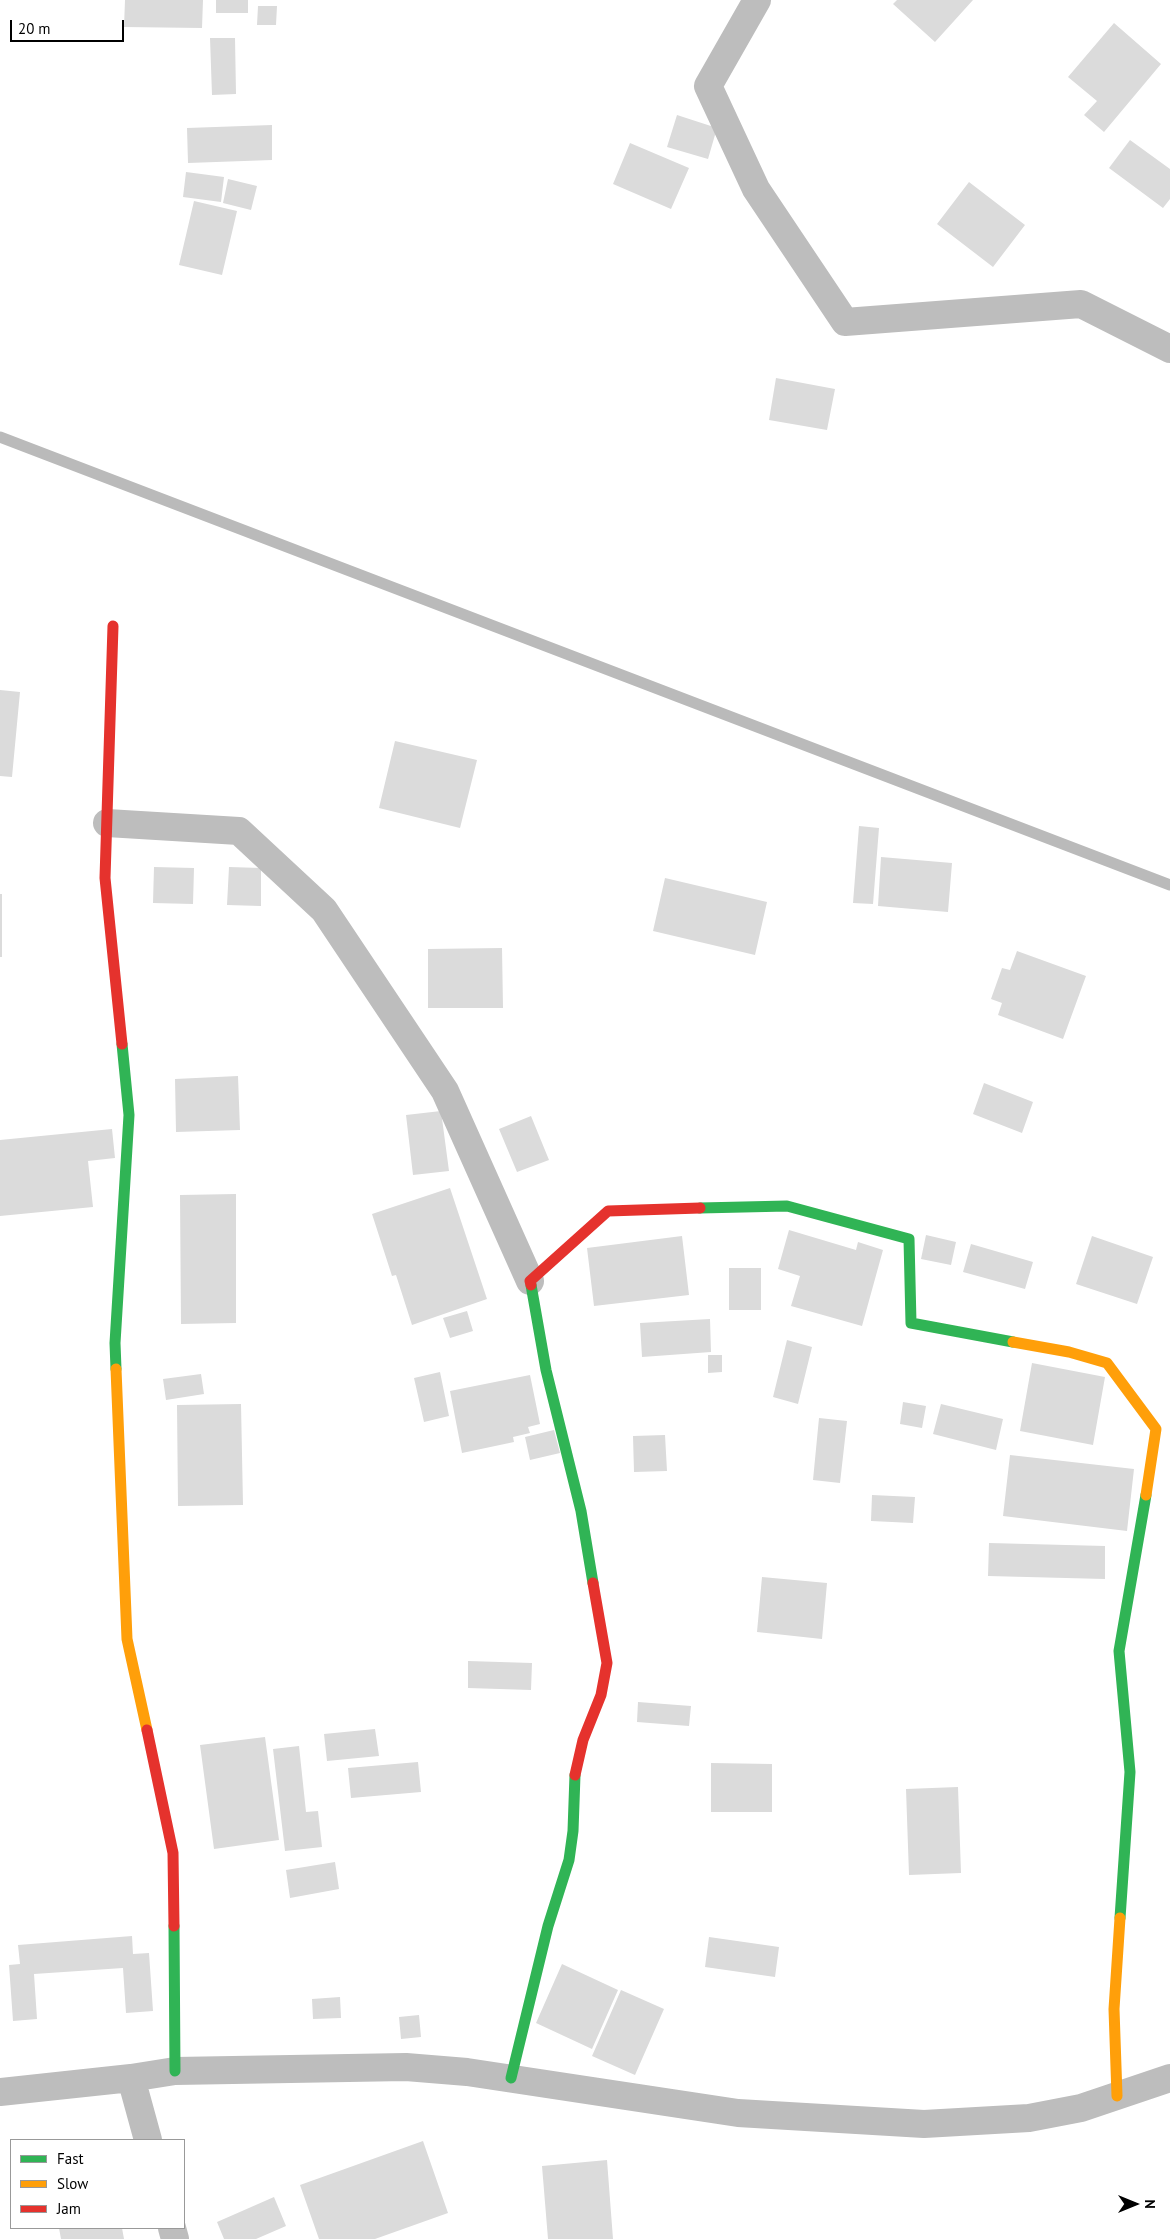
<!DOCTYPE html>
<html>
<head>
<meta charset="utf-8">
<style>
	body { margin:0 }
	#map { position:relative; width:1170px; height:2239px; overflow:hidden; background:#fff; font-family:"PT Sans",sans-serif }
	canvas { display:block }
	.legend { position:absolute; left:10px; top:2139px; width:175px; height:90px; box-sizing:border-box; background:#fff; border:1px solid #999; margin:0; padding:6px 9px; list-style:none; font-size:15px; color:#000 }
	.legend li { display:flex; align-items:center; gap:10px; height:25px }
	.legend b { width:25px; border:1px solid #999 }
	.north { position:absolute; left:1110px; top:2179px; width:50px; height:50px; -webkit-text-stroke:4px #fff; paint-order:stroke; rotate:90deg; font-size:14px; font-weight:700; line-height:20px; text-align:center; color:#000 }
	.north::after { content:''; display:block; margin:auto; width:18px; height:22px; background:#000; clip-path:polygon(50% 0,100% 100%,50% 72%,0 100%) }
	.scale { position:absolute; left:10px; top:20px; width:114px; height:22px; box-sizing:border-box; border:2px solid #000; border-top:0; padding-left:6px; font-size:15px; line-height:18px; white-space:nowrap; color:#000; -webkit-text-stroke:4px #fff; paint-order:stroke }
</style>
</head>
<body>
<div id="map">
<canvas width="1170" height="2239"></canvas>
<ul class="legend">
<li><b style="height:6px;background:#30b455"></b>Fast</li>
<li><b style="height:6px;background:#ff9f0a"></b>Slow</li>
<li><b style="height:6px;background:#e5322d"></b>Jam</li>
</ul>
<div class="north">N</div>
<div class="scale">20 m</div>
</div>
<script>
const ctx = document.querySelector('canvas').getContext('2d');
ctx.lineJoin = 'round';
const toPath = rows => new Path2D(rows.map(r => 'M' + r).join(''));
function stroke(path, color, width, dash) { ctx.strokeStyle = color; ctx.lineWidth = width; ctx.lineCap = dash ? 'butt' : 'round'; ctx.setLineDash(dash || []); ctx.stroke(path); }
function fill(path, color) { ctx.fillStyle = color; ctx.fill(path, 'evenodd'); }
stroke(toPath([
	[0,437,1170,885]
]), '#bababa', 11);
fill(toPath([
	[125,0,203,0,202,28,124,27],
	[216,0,248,0,248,13,216,13],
	[897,0,973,0,935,42,893,4],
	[258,6,277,6,276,25,257,25],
	[1114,23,1161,64,1104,132,1084,115,1097,101,1068,77],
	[210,38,235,38,236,94,212,95],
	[677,115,717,128,708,159,667,147],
	[272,125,272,160,188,163,187,128],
	[1130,140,1170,169,1170,199,1163,208,1109,168],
	[630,143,689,168,671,209,613,184],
	[186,172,224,177,221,202,183,197],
	[228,179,257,186,251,210,223,203],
	[969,182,1025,225,993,267,937,224],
	[194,201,237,211,222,275,179,265],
	[776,378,835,389,827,430,769,420],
	[0,690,20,692,12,777,0,776],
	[395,741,477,760,460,828,379,808],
	[859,826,879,828,873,904,853,903],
	[881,857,952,863,948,912,878,906],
	[154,867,194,868,193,904,153,903],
	[229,867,261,868,261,906,227,905],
	[665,878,767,902,755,955,653,931],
	[0,894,2,894,2,957,0,957],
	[502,948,503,1008,428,1008,428,949],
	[1017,951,1086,976,1063,1039,998,1015,1002,1003,991,999,1002,968,1010,970],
	[238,1076,240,1130,176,1132,175,1079],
	[984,1083,1033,1102,1022,1133,973,1114],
	[441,1111,449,1171,413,1175,406,1115],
	[531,1116,549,1160,517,1172,499,1129],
	[112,1129,115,1158,88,1161,93,1207,0,1216,0,1140],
	[450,1188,487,1299,412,1325,396,1275,392,1276,372,1214],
	[236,1194,236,1323,181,1324,180,1195],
	[789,1230,856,1250,858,1242,883,1250,862,1326,791,1306,800,1276,778,1269],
	[926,1235,956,1242,951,1265,921,1259],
	[682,1236,689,1295,594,1306,587,1248],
	[1092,1236,1153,1257,1137,1304,1076,1284],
	[971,1244,1033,1262,1025,1289,963,1272],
	[729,1268,761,1268,761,1310,729,1310],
	[467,1311,473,1331,450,1338,443,1318],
	[710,1319,711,1352,642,1357,640,1323],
	[787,1340,812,1347,798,1404,773,1397],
	[708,1355,722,1355,722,1372,708,1373],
	[1032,1363,1105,1377,1093,1445,1020,1431],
	[440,1372,449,1416,424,1422,414,1378],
	[201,1374,204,1394,166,1400,163,1379],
	[530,1375,540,1424,528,1427,530,1433,513,1437,514,1442,462,1453,450,1391],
	[903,1402,926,1406,922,1428,900,1424],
	[241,1404,243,1505,178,1506,177,1405],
	[941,1404,1003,1419,996,1450,933,1434],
	[819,1418,847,1421,840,1483,813,1480],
	[554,1430,560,1453,530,1460,525,1437],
	[665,1435,667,1471,634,1472,633,1436],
	[1010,1455,1134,1469,1127,1531,1003,1516],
	[872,1495,915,1497,913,1523,871,1521],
	[989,1543,1105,1546,1105,1579,988,1576],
	[762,1577,827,1583,822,1639,757,1632],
	[468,1661,532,1663,531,1690,468,1688],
	[638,1702,691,1706,689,1726,637,1722],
	[375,1729,379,1756,327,1761,324,1734],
	[265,1737,279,1840,214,1849,200,1745],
	[299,1746,306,1812,318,1811,322,1847,285,1851,273,1749],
	[418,1762,421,1792,351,1798,348,1768],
	[711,1763,772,1764,772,1812,711,1812],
	[958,1787,961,1873,909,1875,906,1789],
	[335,1862,339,1889,290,1898,286,1870],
	[132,1936,133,1954,149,1953,153,2011,126,2013,123,1968,34,1974,37,2019,13,2021,9,1965,20,1964,18,1945],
	[709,1937,779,1947,775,1977,705,1967],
	[562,1964,618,1990,592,2049,536,2023],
	[621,1990,664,2009,635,2075,592,2056],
	[340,1997,341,2018,313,2019,312,1999],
	[419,2015,421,2037,401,2039,399,2017],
	[423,2141,448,2213,375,2239,319,2239,300,2185],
	[607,2160,613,2239,548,2239,542,2166],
	[274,2197,286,2226,256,2239,224,2239,217,2222],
	[59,2228,122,2228,124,2239,61,2239]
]), '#dbdbdb');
stroke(toPath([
	[757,0,708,86,756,189,845,322,1081,304,1170,349],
	[107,823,239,831,324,910,445,1091,530,1281],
	[131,2078,148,2140],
	[0,2092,131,2078,175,2071,406,2067,467,2072,738,2113,924,2124,1029,2118,1081,2108,1170,2078],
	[172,2228,175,2239]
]), '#bdbdbd', 28);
stroke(toPath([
	[700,1208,787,1206,909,1239,911,1323,1013,1342],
	[531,1285,546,1370,581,1511,593,1583],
	[116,1369,115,1343,129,1115,122,1044],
	[1120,1918,1130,1772,1119,1651,1146,1495],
	[174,1926,175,2071],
	[511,2078,548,1926,569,1860,573,1831,575,1775]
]), '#30b455', 11);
stroke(toPath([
	[1013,1342,1069,1352,1107,1363,1156,1429,1146,1495],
	[116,1369,127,1639,147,1730],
	[1117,2096,1114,2009,1120,1918]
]), '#ff9f0a', 11);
stroke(toPath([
	[113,626,105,878,122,1044],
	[531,1285,530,1281,608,1211,700,1208],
	[147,1730,173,1853,174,1926],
	[575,1775,583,1740,601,1695,607,1663,593,1583]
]), '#e5322d', 11);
</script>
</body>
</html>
